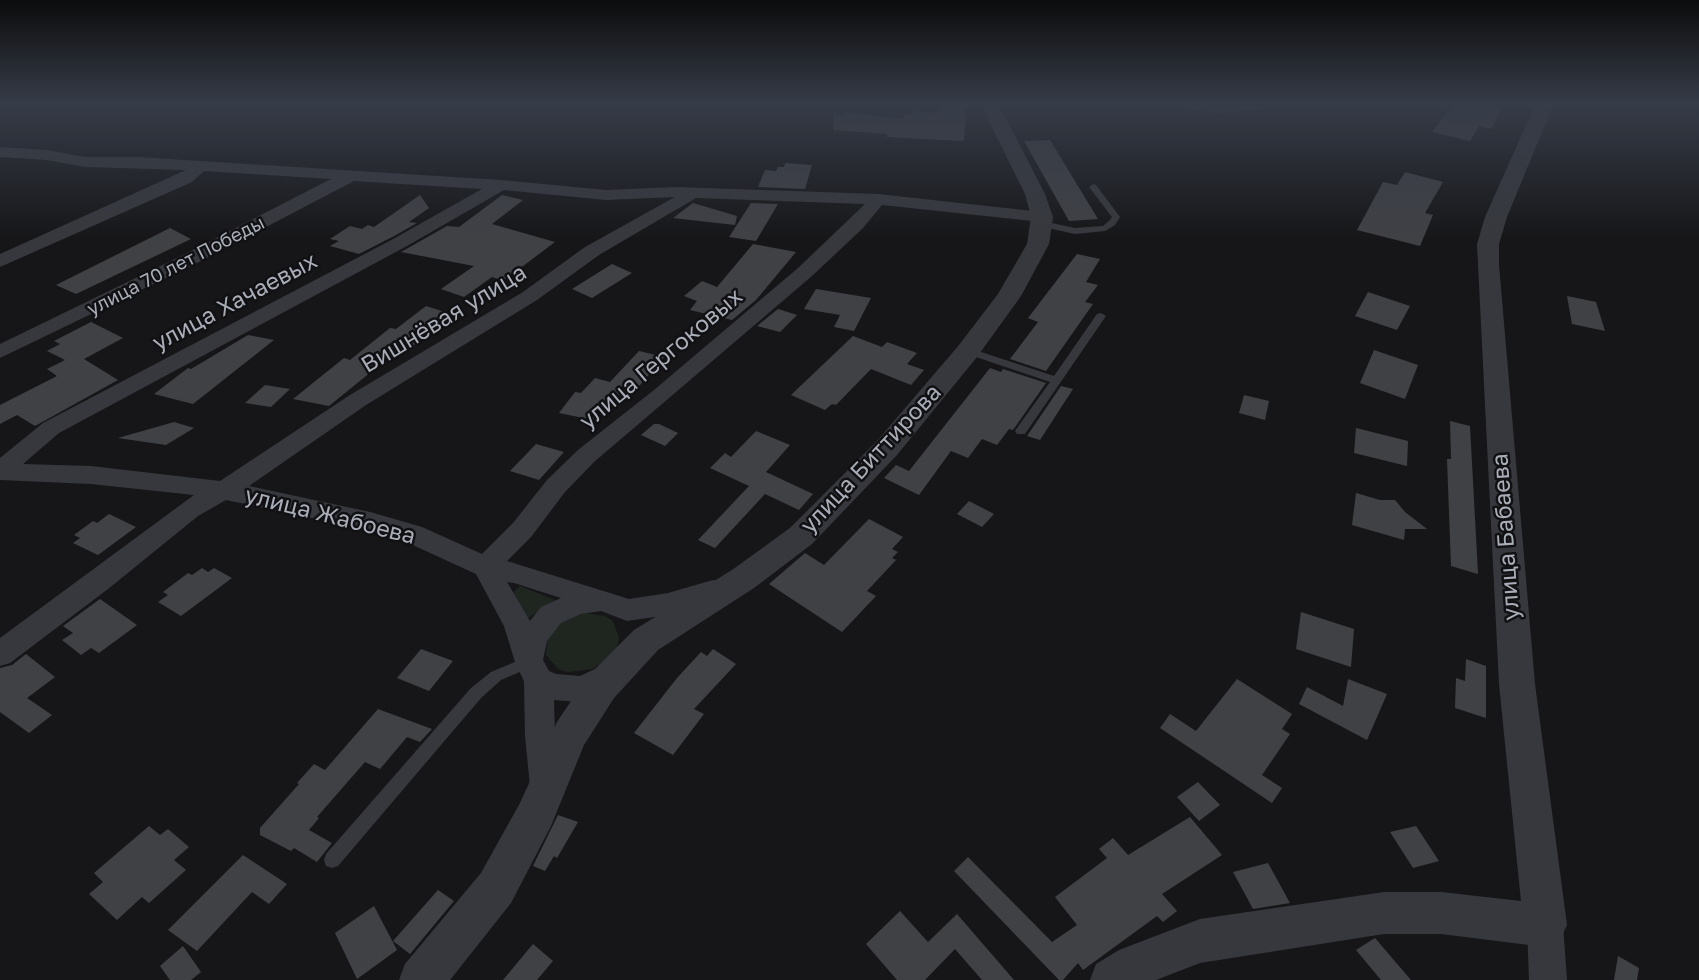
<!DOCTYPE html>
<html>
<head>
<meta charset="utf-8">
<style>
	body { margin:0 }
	canvas { display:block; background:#161618 }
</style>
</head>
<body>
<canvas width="1699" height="980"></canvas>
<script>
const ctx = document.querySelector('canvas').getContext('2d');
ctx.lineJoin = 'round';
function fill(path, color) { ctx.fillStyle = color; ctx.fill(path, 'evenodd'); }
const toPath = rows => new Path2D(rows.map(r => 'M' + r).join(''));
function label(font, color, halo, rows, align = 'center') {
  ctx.font = font + ' "Golos Text",sans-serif'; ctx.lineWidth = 5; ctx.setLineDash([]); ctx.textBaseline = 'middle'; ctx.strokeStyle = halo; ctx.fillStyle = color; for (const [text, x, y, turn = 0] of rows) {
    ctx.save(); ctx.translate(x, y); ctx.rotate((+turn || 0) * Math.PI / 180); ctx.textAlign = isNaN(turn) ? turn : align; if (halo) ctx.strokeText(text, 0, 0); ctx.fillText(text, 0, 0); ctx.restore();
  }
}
fill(toPath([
	[520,586,555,600,527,619,513,593],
	[585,613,605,616,613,621,619,638,617,647,611,656,592,669,568,672,558,669,546,655,548,636,563,621]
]), '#1e261f');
fill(toPath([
	[1454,103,1479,103,1502,108,1491,129,1479,126,1470,141,1432,132],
	[940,104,966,105,964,141,887,137,887,134,833,130,834,114,845,115,846,112,903,119,904,114,911,115,912,111,939,113],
	[1050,140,1098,219,1069,221,1024,141],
	[785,163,812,165,805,189,758,187,765,170,776,171,778,167,784,167],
	[1405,172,1443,182,1425,213,1433,215,1420,246,1357,230,1383,182,1397,185],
	[420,195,429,208,409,222,417,223,394,236,359,254,330,246,339,241,330,239,350,226,362,229,368,225,374,227],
	[502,195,523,200,492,224,555,242,503,281,492,277,464,297,441,289,474,266,401,252,447,226,459,227],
	[693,203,737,216,735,225,673,218],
	[751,203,778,204,756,241,729,237],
	[170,228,191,239,76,294,56,285],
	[753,244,796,252,756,300,732,320,690,310,697,301,684,296,702,281,717,287],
	[1077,254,1100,259,1086,282,1098,285,1085,302,1093,304,1046,371,1010,359,1038,322,1028,318],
	[612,264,632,273,592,298,572,289],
	[816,289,871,298,854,331,834,327,840,315,804,309],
	[1368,292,1410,306,1397,330,1355,316],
	[1567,296,1596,302,1605,331,1572,324],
	[426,306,457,316,439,330,434,328,406,352,398,350,329,406,293,399,344,358,350,360,390,328,396,329],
	[778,309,797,315,780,332,757,326],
	[91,322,123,338,84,359,118,380,35,426,17,415,0,424,0,405,57,376,47,369,65,360,47,351,60,344,54,341],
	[248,335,274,340,193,404,154,394,188,368,191,369],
	[853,336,882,347,887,342,917,353,907,364,924,370,911,385,871,369,836,405,832,404,825,410,791,395],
	[1374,350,1418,365,1405,399,1360,383],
	[639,351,664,357,629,398,612,393,593,420,559,413,575,392,581,393,595,378,610,382],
	[990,368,1001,372,1003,369,1046,383,1013,430,1009,429,997,445,982,439,968,458,951,451,919,495,884,478,896,465,909,471],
	[265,385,290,389,271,407,245,403],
	[1061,386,1073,389,1040,440,1027,436],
	[1244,395,1269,401,1265,420,1239,413],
	[1450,421,1470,426,1478,574,1451,566,1447,459,1451,459],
	[174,422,194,428,166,445,118,438],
	[654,424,659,424,678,433,665,446,641,435],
	[1356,428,1408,441,1407,466,1354,453],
	[756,431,790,445,766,472,813,494,799,510,765,494,715,548,698,540,749,486,710,468,725,453,731,457],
	[536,444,564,452,539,480,510,471],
	[1356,493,1380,500,1395,500,1405,512,1427,529,1405,529,1404,540,1352,525],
	[969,501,994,514,982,527,957,514],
	[109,514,136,527,98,555,73,543,80,538,74,535,93,521,97,523],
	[869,519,903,537,892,549,898,552,892,558,896,560,867,591,876,596,842,632,769,584,805,553,824,565],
	[202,568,208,572,214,568,232,578,181,616,158,602,168,595,163,592,188,573,192,575],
	[100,599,137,625,99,653,91,648,81,655,62,640,73,633,63,626],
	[1301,612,1354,629,1351,667,1296,649],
	[421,649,453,661,429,691,397,678],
	[713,649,736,664,694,709,704,714,673,755,634,733,677,678,701,652,707,656],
	[26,654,55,677,27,698,52,715,29,733,0,712,0,668,12,665],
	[1466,659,1486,666,1486,718,1455,708,1456,678,1465,681],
	[1237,679,1292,714,1282,729,1290,734,1262,775,1282,788,1272,803,1160,728,1170,714,1196,731],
	[1348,679,1387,694,1367,740,1299,704,1307,687,1343,706],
	[378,709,432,729,420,742,407,737,380,769,365,762,317,817,319,818,309,830,332,843,317,862,294,848,291,851,260,835,260,828,299,784,297,783,314,764,325,770],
	[1198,782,1220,805,1199,821,1177,797],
	[558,815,578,822,557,858,554,856,545,871,533,866],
	[1190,817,1222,855,1162,894,1177,911,1163,922,1157,916,1083,970,1078,963,1063,980,1059,980,954,871,968,857,1052,942,1077,925,1055,897,1107,858,1099,849,1113,838,1128,855],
	[149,826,160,835,168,829,189,847,174,860,186,870,149,903,142,897,117,920,89,894,103,882,94,873],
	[1416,826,1439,861,1413,868,1390,832],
	[243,855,287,884,269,904,252,892,197,951,168,930],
	[1268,863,1290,903,1253,909,1233,872],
	[438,890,454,901,410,954,393,941],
	[374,906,397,950,357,979,335,933],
	[900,911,928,942,957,914,1014,980,982,980,955,949,925,980,897,980,866,944],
	[1375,938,1411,980,1381,980,1356,950],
	[533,944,553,961,537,980,503,980],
	[183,946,201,972,191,980,170,980,160,966],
	[1618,956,1639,968,1637,980,1614,980]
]), '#404145');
fill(toPath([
	[1165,103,1181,103,1215,109,1259,105,1263,107,1259,109,1215,113,1165,103],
	[1093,184,1096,185,1120,217,1115,225,1105,231,1075,234,1039,226,1038,224,1042,221,1075,228,1103,226,1109,221,1112,217,1089,187,1093,184],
	[1101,313,1106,316,1025,434,1017,434,1015,431,1017,428,1050,382,964,353,963,351,964,349,972,349,1054,376,1097,314,1101,313],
	[529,656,534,658,536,662,534,666,501,680,481,698,338,866,332,868,326,866,324,860,326,854,471,688,491,672,529,656]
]), '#37383d');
fill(toPath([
	[0,147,47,150,85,157,137,157,501,180,606,190,676,187,878,194,1042,212,1051,217,1042,222,882,205,863,228,812,276,594,462,565,492,531,537,507,561,629,599,668,593,713,580,723,583,727,591,723,599,668,615,627,621,601,611,581,614,561,623,547,641,543,660,549,671,556,674,580,676,610,662,620,666,625,675,620,684,593,699,580,702,554,700,555,736,562,786,557,797,546,801,535,797,530,786,525,736,524,681,515,662,504,626,476,574,404,541,370,530,226,500,198,516,108,589,10,663,0,666,0,638,194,495,91,484,0,480,0,458,43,423,395,238,482,189,354,181,199,262,0,358,0,344,185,254,331,179,204,171,192,182,0,267,0,254,186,170,85,167,47,160,0,157,0,147],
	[504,190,606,200,675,197,585,247,523,292,350,395,220,481,91,466,23,464,59,433,407,246,504,190],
	[696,198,865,204,798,268,654,390,578,450,547,480,513,523,482,554,422,527,370,512,249,486,366,405,537,300,599,255,696,198],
	[507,582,514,583,561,598,541,607,530,621,507,582],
	[1545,907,1558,912,1563,925,1567,980,1529,980,1527,925,1532,912,1545,907]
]), '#37383d');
fill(toPath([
	[980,103,998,103,1045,194,1053,217,1049,244,1021,296,977,357,897,455,812,544,754,588,658,650,614,698,584,745,551,826,511,903,450,980,399,980,405,964,481,873,520,803,557,722,588,676,634,630,732,570,790,528,877,441,959,345,998,294,1027,244,1031,217,1025,194,980,103],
	[1536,103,1554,103,1507,217,1499,244,1499,265,1535,684,1567,925,1560,940,1545,947,1441,934,1384,934,1200,963,1156,980,1090,980,1096,964,1119,950,1200,919,1384,892,1441,892,1521,901,1499,684,1477,244,1485,217,1536,103]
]), '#37383d');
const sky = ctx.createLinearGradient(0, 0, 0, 240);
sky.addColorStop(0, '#0c0c0d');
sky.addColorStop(0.43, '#363c48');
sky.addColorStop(1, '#363c4800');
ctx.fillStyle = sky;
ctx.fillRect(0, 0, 1699, 240);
label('19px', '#a8adb8', '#111113', [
	["улица 70 лет Победы",176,266,-27]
]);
label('23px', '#a8adb8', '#111113', [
	["улица Хачаевых",235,302,-28],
	["Вишнёвая улица",444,319,-31],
	["улица Гергоковых",661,359,-40],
	["улица Биттирова",871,459,-47],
	["улица Жабоева",330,516,14],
	["улица Бабаева",1506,537,-94]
]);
</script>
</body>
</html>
